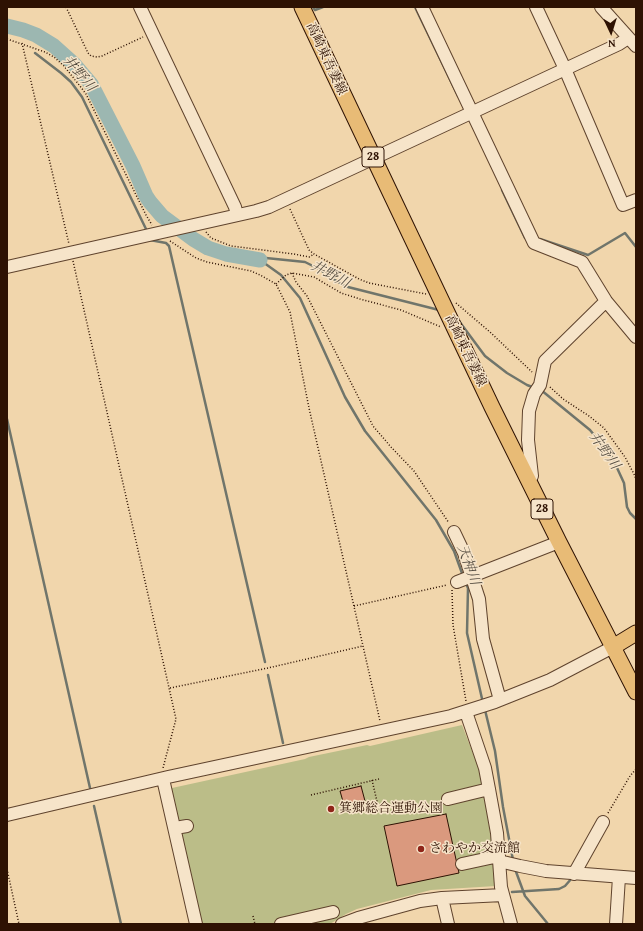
<!DOCTYPE html>
<html>
<head>
<meta charset="utf-8">
<style>
	body { margin:0 }
	#map { position:relative; width:643px; height:931px; overflow:hidden; background:#f1d6ac; font-family:"Gentium Book Plus",serif }
	canvas { display:block }
	.frame { position:absolute; inset:0; border:8px solid #2e1203; pointer-events:none }
	.north { position:absolute; left:591px; top:12px; width:40px; height:40px; -webkit-text-stroke:3px #f6e4c9; paint-order:stroke; rotate:176deg; font-size:11px; font-weight:700; line-height:16px; text-align:center; color:#2e1203 }
	.north::after { content:''; display:block; margin:auto; width:14px; height:18px; background:#2e1203; clip-path:polygon(50% 0,100% 100%,50% 72%,0 100%) }
</style>
</head>
<body>
<div id="map">
<canvas width="643" height="931"></canvas>
<div class="frame"></div>
<div class="north">N</div>
</div>
<script>
const ctx = document.querySelector('canvas').getContext('2d');
ctx.lineJoin = 'round';
function fill(path, color) { ctx.fillStyle = color; ctx.fill(path, 'evenodd'); }
const toPath = rows => new Path2D(rows.map(r => 'M' + r).join(''));
function stroke(path, color, width, dash) { ctx.strokeStyle = color; ctx.lineWidth = width; ctx.lineCap = dash ? 'butt' : 'round'; ctx.setLineDash(dash || []); ctx.stroke(path); }
function label(font, color, halo, rows, align = 'center') {
  ctx.font = font + ' "Gentium Book Plus","Noto Serif JP",serif'; ctx.lineWidth = 3; ctx.setLineDash([]); ctx.textBaseline = 'middle'; ctx.strokeStyle = halo; ctx.fillStyle = color; for (const [text, x, y, turn = 0] of rows) {
    ctx.save(); ctx.translate(x, y); ctx.rotate((+turn || 0) * Math.PI / 180); ctx.textAlign = isNaN(turn) ? turn : align; if (halo) ctx.strokeText(text, 0, 0); ctx.fillText(text, 0, 0); ctx.restore();
  }
}
fill(toPath([
	[462,725,479,769,483,790,492,844,496,886,431,890,357,909,346,914,330,924,200,924,171,790,172,788,305,759,309,757,367,745,370,746]
]), '#bbbd88');
stroke(toPath([
	[313,7,315,10,323,7],
	[415,7,458,96],
	[35,53,61,73,71,82,82,97,146,229],
	[502,190,525,238],
	[540,239,588,255,625,233,636,247],
	[150,240,166,243,169,246,265,662],
	[260,260,281,275,300,298,345,397,365,431,436,520,454,551,463,576],
	[260,260,266,258,305,262,319,269,338,282,348,287,439,310],
	[459,321,485,356,507,373,527,385,535,388],
	[541,390,590,430,612,457,624,483,627,507,630,513,636,519],
	[7,419,90,788],
	[465,582,468,588,467,633,483,703],
	[268,675,283,743],
	[485,710,495,751,503,807,513,860],
	[94,806,121,924],
	[515,869,525,896,548,924],
	[512,892,559,889,565,886,572,878]
]), '#70756b', 2.5);
stroke(toPath([
	[7,26,23,30,36,35,54,46,74,64,91,84,133,166,146,196,150,202,162,216,193,239,208,248,226,254,260,260]
]), '#9cb7b1', 15);
const building = toPath([
	[361,786,365,801,344,805,340,791,361,786],
	[446,814,459,873,397,886,384,826,446,814]
]);
fill(building, '#da997e');
stroke(building, '#2e1203', 1);
const minor = toPath([
	[140,7,235,207,237,215],
	[422,7,534,243,582,262,606,301,636,337],
	[536,7,565,69,623,205,636,200],
	[601,7,636,46],
	[7,267,256,211,269,207,619,44,628,38],
	[528,481,532,476,528,440,529,411,534,394,540,385,545,361,606,301],
	[454,532,464,553,479,599,483,639,500,700],
	[457,582,559,542],
	[466,712,485,768,489,789,497,833,501,887,511,924],
	[163,779,196,924],
	[448,799,489,789],
	[7,815,168,777,451,716,495,702,550,680,613,647],
	[175,828,187,826],
	[499,861,520,866,546,871,636,878],
	[462,864,499,856],
	[574,874,603,822],
	[442,898,448,924],
	[281,924,333,912],
	[342,924,358,918,420,901,442,898,503,895],
	[616,924,619,877]
]);
const major = toPath([
	[302,7,492,407,559,542,636,692],
	[613,647,636,633]
]);
stroke(minor, '#5f432d', 14);
stroke(major, '#2e1203', 17);
stroke(toPath([
	[66,7,88,53,91,56,97,57,102,56,143,37],
	[7,39,45,52,54,57,64,66,80,86,86,94,146,215,152,225],
	[22,43,69,244],
	[290,209,309,250,314,254,359,279,369,283,426,294],
	[206,232,211,238,231,246,294,254,309,257,314,254],
	[170,241,196,258,207,262,251,271,260,275,276,284,290,312,309,408,380,721],
	[73,261,176,719,163,768],
	[292,273,296,282,307,296,373,426,391,447,414,471,449,523],
	[276,284,286,275,292,273,314,277,341,293,360,299,401,310,441,327],
	[456,303,490,332,532,372],
	[550,387,563,399,589,416,604,428,625,457,635,476,636,482],
	[452,590,453,625,466,701],
	[354,606,447,585],
	[170,688,268,668,363,646],
	[372,780,379,810,383,809],
	[311,795,379,779],
	[608,813,630,776,636,769],
	[7,869,19,924],
	[253,916,255,924]
]), '#2e1203', 1.5, [1, 2]);
stroke(minor, '#f6e4c9', 12);
stroke(major, '#e8bb76', 15);
for (const [x, y, r, color] of [
	[331,809,4,"#8f2418"],
	[421,849,4,"#8f2418"]
]) { const dot = new Path2D(); dot.arc(x, y, r, 0, 2 * Math.PI); ctx.fillStyle = color; ctx.fill(dot); stroke(dot, '#f6e4c9', 1.5); }
for (const [x, y, w] of [
	[373,157,22],
	[542,509,22]
]) { const box = new Path2D(); box.roundRect(x - w / 2, y - 10, w, 20, 3); ctx.fillStyle = '#f6e4c9'; ctx.fill(box); stroke(box, '#2e1203', 1); }
label('bold 12px', '#2e1203', null, [
	["28",373,157],
	["28",542,509]
]);
label('13px', '#2e1203', '#f6e4c9', [
	["高崎東吾妻線",326,59,65],
	["高崎東吾妻線",465,351,64]
]);
label('13px', '#2e1203', '#f6e4c9', [
	["箕郷総合運動公園",339,809],
	["さわやか交流館",429,849]
], 'left');
label('italic 14px', '#544c40', '#f6e4c9', [
	["井野川",79,74,50],
	["井野川",330,275,28],
	["井野川",604,451,55],
	["天神川",468,565,70]
]);
</script>
</body>
</html>
